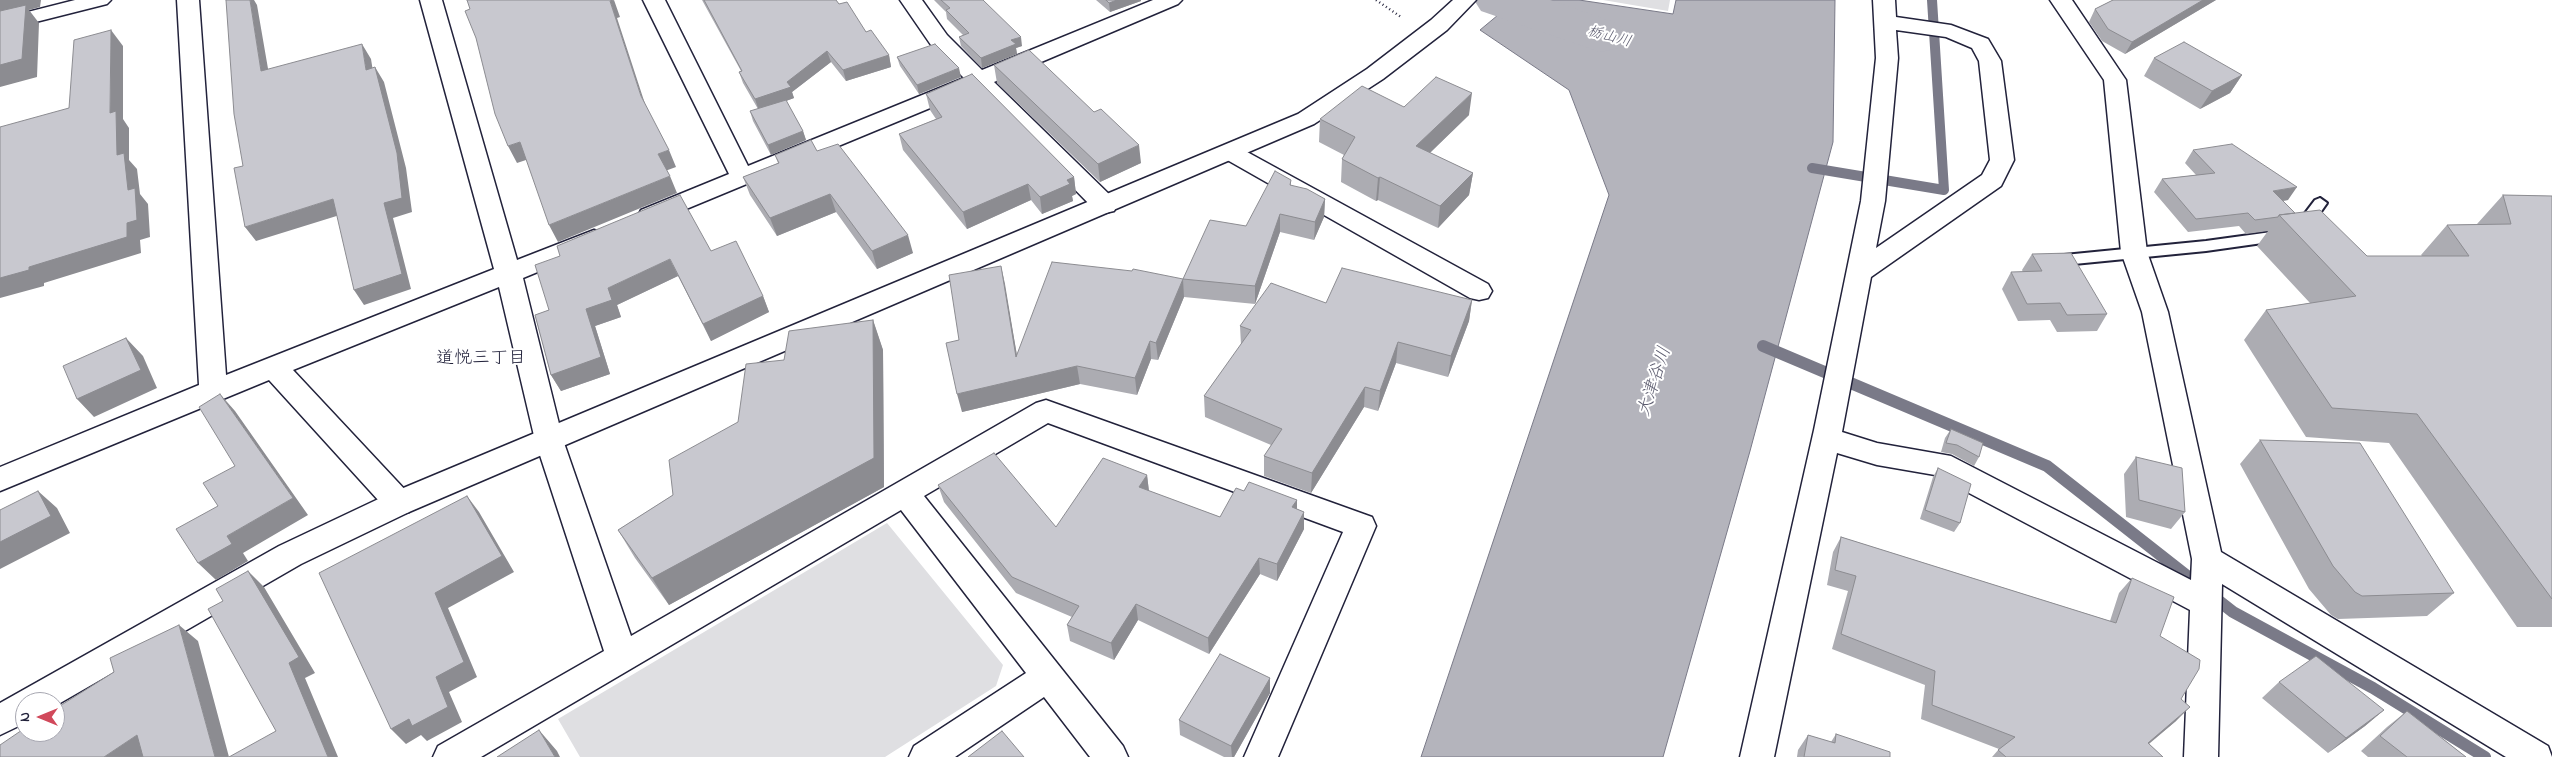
<!DOCTYPE html>
<html>
<head>
<meta charset="utf-8">
<style>
	body { margin:0 }
	#map { position:relative; width:2552px; height:757px; overflow:hidden; background:#fff; font-family:"Indie Flower",sans-serif }
	canvas { display:block }
	.north { position:absolute; left:15px; top:692px; width:50px; height:50px; box-sizing:border-box; background:#fff; border:1px solid #a7a7b1; border-radius:50%; rotate:270deg; font-size:14px; font-weight:700; line-height:20px; text-align:center; color:#22223b }
	.north::after { content:''; display:block; margin:auto; width:18px; height:22px; background:#d1495b; clip-path:polygon(50% 0,100% 100%,50% 72%,0 100%) }
</style>
</head>
<body>
<div id="map">
<canvas width="2552" height="757"></canvas>
<div class="north">N</div>
</div>
<script>
const ctx = document.querySelector('canvas').getContext('2d');
ctx.lineJoin = 'round';
function fill(path, color) { ctx.fillStyle = color; ctx.fill(path, 'evenodd'); }
const toPath = rows => new Path2D(rows.map(r => 'M' + r).join(''));
function stroke(path, color, width, dash) { ctx.strokeStyle = color; ctx.lineWidth = width; ctx.lineCap = dash ? 'butt' : 'round'; ctx.setLineDash(dash || []); ctx.stroke(path); }
function label(font, color, halo, rows, align = 'center') {
  ctx.font = font + ' "Indie Flower","Klee One",sans-serif'; ctx.lineWidth = 4; ctx.setLineDash([]); ctx.textBaseline = 'middle'; ctx.strokeStyle = halo; ctx.fillStyle = color; for (const [text, x, y, turn = 0] of rows) {
    ctx.save(); ctx.translate(x, y); ctx.rotate((+turn || 0) * Math.PI / 180); ctx.textAlign = isNaN(turn) ? turn : align; if (halo) ctx.strokeText(text, 0, 0); ctx.fillText(text, 0, 0); ctx.restore();
  }
}
fill(toPath([
	[1603,0,1670,0,1668,11],
	[887,523,1003,665,996,686,885,757,580,757,558,719]
]), '#dfdfe2');
const water = toPath([
	[1516,0,1579,0,1673,14,1676,0,1835,0,1833,142,1750,451,1663,757,1421,757,1609,195,1569,90,1480,30,1516,0]
]);
fill(water, '#b4b4bc');
stroke(water, '#7a7a88', 1);
stroke(toPath([
	[1812,168,1944,190,1932,0]
]), '#7a7a88', 10);
stroke(toPath([
	[1763,346,2047,466,2233,612,2373,688,2485,757]
]), '#7a7a88', 12);
fill(toPath([
	[1474,0,1550,0,1619,24,1627,36,1619,48,1600,52,1481,11,1474,0]
]), '#b4b4bc');
const service = toPath([
	[2320,198,2327,203,2303,237,2298,238,2206,251,2054,266,2049,265,2046,261,2049,257,2054,256,2206,241,2293,229,2315,200,2320,198]
]);
const minor = toPath([
	[75,0,111,0,107,4,0,31,0,19,75,0],
	[177,0,199,0,226,375,494,269,420,0,442,0,517,260,594,230,603,233,607,239,603,245,523,278,563,440,631,636,1036,403,1046,400,1372,517,1376,526,1278,757,1244,757,1343,532,1048,423,924,496,1123,746,1128,757,1090,757,1044,697,955,757,909,757,914,746,1026,673,901,510,481,757,433,757,438,746,604,651,535,440,499,287,293,370,409,494,414,503,409,512,399,515,389,512,269,380,0,491,0,467,199,385,177,0],
	[643,0,665,0,748,166,964,78,931,45,900,0,922,0,947,35,982,70,1153,0,1182,0,1178,4,994,82,1114,199,1117,205,1114,211,1105,213,1096,211,976,89,650,224,641,222,638,216,641,210,729,174,643,0],
	[1873,0,1895,0,1896,17,1951,25,1988,39,2001,61,2014,160,2001,186,1871,277,1842,432,1877,443,1951,456,2191,580,2192,559,2142,312,2121,252,2104,80,2050,0,2072,0,2126,80,2147,252,2168,312,2221,552,2548,746,2552,757,2506,757,2222,584,2218,757,2184,757,2190,610,1935,475,1877,465,1837,453,1774,757,1740,757,1814,430,1861,201,1876,58,1873,0],
	[1896,30,1946,37,1972,48,1979,61,1990,160,1982,175,1876,248,1885,201,1898,58,1896,30],
	[1230,144,1238,147,1488,284,1492,291,1488,298,1479,300,1470,298,1222,157,1218,152,1222,147,1230,144]
]);
const tertiary = toPath([
	[1453,0,1476,0,1447,30,1383,79,1314,124,409,512,301,564,55,706,55,702,25,702,25,723,0,735,0,703,279,546,389,494,1298,114,1367,69,1431,20,1453,0]
]);
stroke(service, '#22223b', 4);
stroke(minor, '#22223b', 3);
stroke(tertiary, '#22223b', 3);
stroke(toPath([
	[1376,0,1401,17]
]), '#22223b', 2.5, [1, 3]);
fill(service, '#fff');
fill(minor, '#fff');
fill(tertiary, '#fff');
fill(toPath([
	[702,0,836,0,839,4,889,55,891,67,846,81,831,62,792,92,794,98,786,101,803,131,806,140,771,155,753,121,750,111,758,109,743,83,739,72,741,71],
	[934,0,983,0,1022,46,1016,48,1017,54,982,68,961,46,959,37,963,35,947,19,946,12],
	[1096,0,1141,0,1141,1,1110,12],
	[2113,0,2216,0,2125,54,2102,41,2089,22,2095,9],
	[897,57,961,77,919,94,900,66],
	[2154,58,2242,75,2230,93,2200,109,2144,76],
	[994,65,1141,163,1100,182,997,83],
	[926,94,1074,177,1076,194,1072,196,1073,201,1042,214,1031,200,967,229,903,150,899,134,936,119,930,110],
	[1404,107,1469,115,1430,153,1473,173,1469,195,1438,228,1378,200,1376,201,1341,182,1342,159,1344,155,1319,142,1320,119],
	[2193,150,2288,200,2282,201,2295,213,2367,256,2422,256,2421,255,2447,225,2477,224,2503,195,2552,196,2552,627,2517,627,2389,443,2306,437,2244,340,2266,310,2310,303,2257,246,2268,231,2246,234,2239,226,2188,232,2154,192,2162,179,2196,175,2185,163],
	[817,151,913,253,877,269,836,212,777,236,750,195,743,177,778,163,775,155],
	[1291,180,1291,186,1325,199,1324,217,1314,240,1280,232,1255,304,1184,297,1158,360,1151,359,1137,395,1080,384,962,412,959,340,1001,266,1017,355,1183,279,1246,226],
	[711,251,763,296,769,312,711,341,678,276,617,305,621,317,595,326,610,374,561,391,551,375,535,315],
	[2032,254,2107,314,2097,331,2057,332,2050,320,2018,321,2002,289,2011,272,2023,272,2022,270],
	[1472,300,1469,321,1448,377,1396,363,1378,411,1364,407,1311,493,1264,476,1264,456,1271,445,1205,417,1204,396,1241,345,1240,326,1326,303],
	[873,320,883,350,884,487,669,605,635,558,618,530,673,495,738,422,784,360],
	[1951,429,1979,457,1974,466,1952,454,1941,452,1945,438],
	[2260,440,2454,593,2427,616,2338,619,2331,615,2309,589,2240,464],
	[2136,457,2185,512,2171,529,2126,517,2124,474],
	[1938,468,1960,523,1954,532,1920,519,1933,477],
	[1147,475,1149,491,1220,517,1244,491,1297,500,1297,509,1304,512,1304,529,1277,581,1260,574,1209,654,1138,620,1114,660,1070,641,1067,625,1072,617,1016,593,944,502,938,485,1056,527],
	[1841,537,2110,621,2119,593,2132,578,2160,636,2181,699,2176,721,2149,744,2163,757,1992,757,1999,749,1921,719,1925,685,1832,649,1848,591,1827,585,1833,552],
	[1270,678,1270,693,1234,757,1224,757,1180,735,1179,720],
	[2279,682,2384,710,2365,726,2328,753,2262,698],
	[2407,711,2466,757,2368,757,2361,751,2387,727],
	[1836,734,1890,757,1797,757,1798,750,1808,735,1831,742]
]), '#acacb2');
fill(toPath([
	[0,0,41,0,40,7,29,10,39,23,37,77,0,87],
	[250,0,254,0,257,5,271,86,261,71],
	[614,0,620,17,617,18,648,113,641,96,610,1],
	[1117,0,1141,0,1141,1,1110,12,1109,3],
	[2203,0,2216,0,2125,54,2132,42],
	[111,30,123,46,123,119,129,128,129,160,137,169,140,194,148,204,150,237,140,240,141,253,44,283,44,286,0,298,0,278,29,267,127,223,128,190,117,155,110,113],
	[1021,37,1022,46,1016,48,1017,54,982,68,981,58,1011,40],
	[362,44,371,59,375,84,366,70],
	[827,51,831,62,792,92,794,98,759,111,755,99,787,82],
	[889,55,891,67,846,81,843,70],
	[375,67,384,82,406,168,412,212,393,218,411,289,364,305,354,290],
	[959,68,961,77,919,94,917,85],
	[2242,75,2230,93,2200,109,2212,91],
	[1472,93,1469,115,1413,169,1416,146],
	[803,131,806,140,771,155,768,145],
	[520,142,529,159,517,163,508,146],
	[1139,145,1141,163,1100,182,1098,164],
	[669,150,676,167,665,171,658,154],
	[1473,173,1469,195,1438,228,1440,206],
	[670,176,677,193,558,242,549,225],
	[1074,177,1076,194,1072,196,1073,201,1042,214,1040,197,1067,180],
	[1380,177,1378,200,1376,201,1378,178],
	[1028,184,1031,200,967,229,963,212],
	[2297,187,2288,200,2263,204,2273,191],
	[830,194,836,212,777,236,770,218],
	[333,199,343,214,256,241,245,227],
	[1325,199,1324,217,1314,240,1315,222],
	[1280,214,1280,232,1255,304,1255,286],
	[908,235,913,253,877,269,872,251],
	[670,259,678,276,617,305,621,317,595,326,610,374,561,391,551,375,586,309,608,288],
	[1001,266,1005,284,1020,374,1016,357],
	[1183,279,1184,297,1158,360,1156,343],
	[763,296,769,312,711,341,703,324],
	[1472,300,1469,321,1448,377,1451,356],
	[873,320,883,350,884,487,669,605,652,578],
	[126,338,143,356,157,388,94,417,77,399],
	[1150,341,1151,359,1137,395,1135,378],
	[1398,342,1396,363,1378,411,1380,391],
	[1077,366,1080,384,962,412,957,394],
	[1365,387,1364,407,1311,493,1312,473],
	[220,394,235,411,308,515,243,553,248,561,216,580,198,563,227,536,293,498],
	[1147,475,1149,492,1139,487],
	[38,491,57,508,70,533,0,569,0,542],
	[467,496,479,512,514,572,448,608,477,677,449,692,462,722,427,741,421,735,406,744,391,729,436,677,435,593],
	[1297,500,1297,517,1292,507],
	[1304,512,1304,529,1277,581,1277,564],
	[1259,558,1260,574,1209,654,1208,638],
	[248,571,264,587,315,673,305,678,338,757,328,757],
	[1136,604,1138,620,1114,660,1111,643],
	[179,625,198,641,229,757,215,757],
	[1270,678,1270,693,1234,757,1232,757,1231,746],
	[2190,707,2176,721,2134,756,2148,743],
	[2384,710,2365,726,2328,753,2346,738],
	[539,730,557,751,560,757,555,757],
	[137,735,147,757,104,757]
]), '#8c8c91');
const building = toPath([
	[226,0,250,0,261,71,362,44,366,70,375,67,397,153,402,198,384,203,402,274,354,290,333,199,245,227,234,168,243,166,234,114,226,0],
	[467,0,613,0,610,1,641,96,669,150,658,154,670,176,549,225,520,142,508,146,495,114,476,38,465,11,470,9,467,0],
	[704,0,836,0,839,4,847,2,866,32,871,30,889,55,843,70,827,51,787,82,791,87,755,99,739,72,742,71,704,0],
	[941,0,983,0,1021,37,1011,40,1016,44,981,58,959,37,969,33,946,10,950,8,941,0],
	[1106,0,1117,0,1109,3,1106,0],
	[2113,0,2203,0,2132,42,2108,29,2095,9,2113,0],
	[26,5,22,59,0,65,0,11,26,5],
	[111,30,110,113,116,111,117,155,124,153,128,190,135,188,137,220,127,223,127,237,29,267,29,270,0,278,0,127,69,108,74,40,111,30],
	[2184,42,2242,75,2212,91,2154,58,2184,42],
	[935,44,959,68,917,85,897,57,935,44],
	[1029,50,1094,112,1101,109,1139,145,1098,164,994,65,1029,50],
	[972,74,1074,177,1067,180,1070,184,1040,197,1028,184,963,212,899,134,942,117,926,94,972,74],
	[1436,77,1472,93,1416,146,1473,173,1440,206,1380,177,1378,178,1342,159,1355,137,1320,119,1362,86,1404,107,1436,77],
	[786,100,803,131,768,145,750,111,786,100],
	[811,140,817,151,838,144,908,235,872,251,830,194,770,218,743,177,779,163,775,155,811,140],
	[2232,144,2297,187,2273,191,2295,213,2279,215,2278,217,2255,220,2248,213,2196,219,2162,179,2215,173,2193,150,2232,144],
	[1275,171,1291,180,1290,185,1307,189,1325,199,1315,222,1280,214,1255,286,1183,279,1210,220,1246,226,1275,171],
	[680,195,711,251,736,241,763,296,703,324,670,259,608,288,612,300,586,309,601,357,551,375,535,315,549,310,535,265,560,256,557,246,680,195],
	[2503,195,2552,196,2552,599,2417,414,2332,408,2266,310,2356,296,2279,215,2320,210,2367,256,2469,256,2447,225,2511,224,2503,195],
	[2071,253,2107,314,2067,315,2060,303,2027,304,2011,272,2042,271,2032,254,2071,253],
	[1052,262,1132,271,1133,269,1183,279,1156,343,1150,341,1135,378,1077,366,957,394,946,343,959,340,949,275,1001,266,1016,357,1052,262],
	[1342,268,1472,300,1451,356,1398,342,1380,391,1365,387,1312,473,1264,456,1282,429,1204,396,1251,330,1240,326,1271,283,1326,303,1342,268],
	[873,320,874,458,652,578,618,530,673,495,669,460,738,422,746,364,784,360,789,331,873,320],
	[126,338,141,370,77,399,63,366,126,338],
	[220,394,293,498,227,536,232,544,198,563,176,529,218,506,203,483,235,466,199,407,220,394],
	[1951,429,1983,443,1979,457,1957,445,1946,443,1951,429],
	[2260,440,2360,443,2454,593,2362,596,2355,592,2333,566,2260,440],
	[994,453,1056,527,1103,458,1147,475,1139,487,1220,517,1236,488,1244,491,1249,482,1297,500,1292,507,1304,512,1277,564,1259,558,1208,638,1136,604,1111,643,1067,625,1079,606,1012,577,938,485,994,453],
	[2136,457,2182,468,2185,512,2139,500,2136,457],
	[1938,468,1971,484,1960,523,1925,510,1938,468],
	[38,491,51,516,0,542,0,510,38,491],
	[467,496,502,556,435,593,464,662,436,677,448,707,412,726,409,719,391,729,319,573,467,496],
	[1841,537,2116,623,2132,578,2174,597,2160,636,2200,660,2199,669,2181,699,2190,707,2148,743,2163,757,2006,757,1998,750,2015,737,1932,705,1935,671,1841,634,1856,576,1835,570,1841,537],
	[248,571,299,657,289,663,328,757,229,757,276,731,208,609,223,601,216,589,248,571],
	[179,625,215,757,143,757,137,735,104,757,0,757,0,745,25,728,25,732,55,732,55,709,114,672,110,658,179,625],
	[1220,654,1270,678,1231,746,1179,720,1220,654],
	[2316,656,2384,710,2346,738,2279,682,2316,656],
	[2407,711,2466,757,2407,757,2380,736,2407,711],
	[539,730,555,757,497,757,539,730],
	[1002,731,1024,757,968,757,1002,731],
	[1836,734,1890,752,1890,757,1804,757,1808,735,1835,743,1836,734]
]);
fill(building, '#c8c8cf');
stroke(building, '#8c8c91', 1);
label('italic 15px', '#5c5c6f', '#fff', [
	["栃山川",1609,38,15]
]);
label('18px', '#22223b', '#fff', [
	["道悦三丁目",481,360]
]);
label('italic 18px', '#5c5c6f', '#fff', [
	["大津谷川",1656,382,-72]
]);
</script>
</body>
</html>
